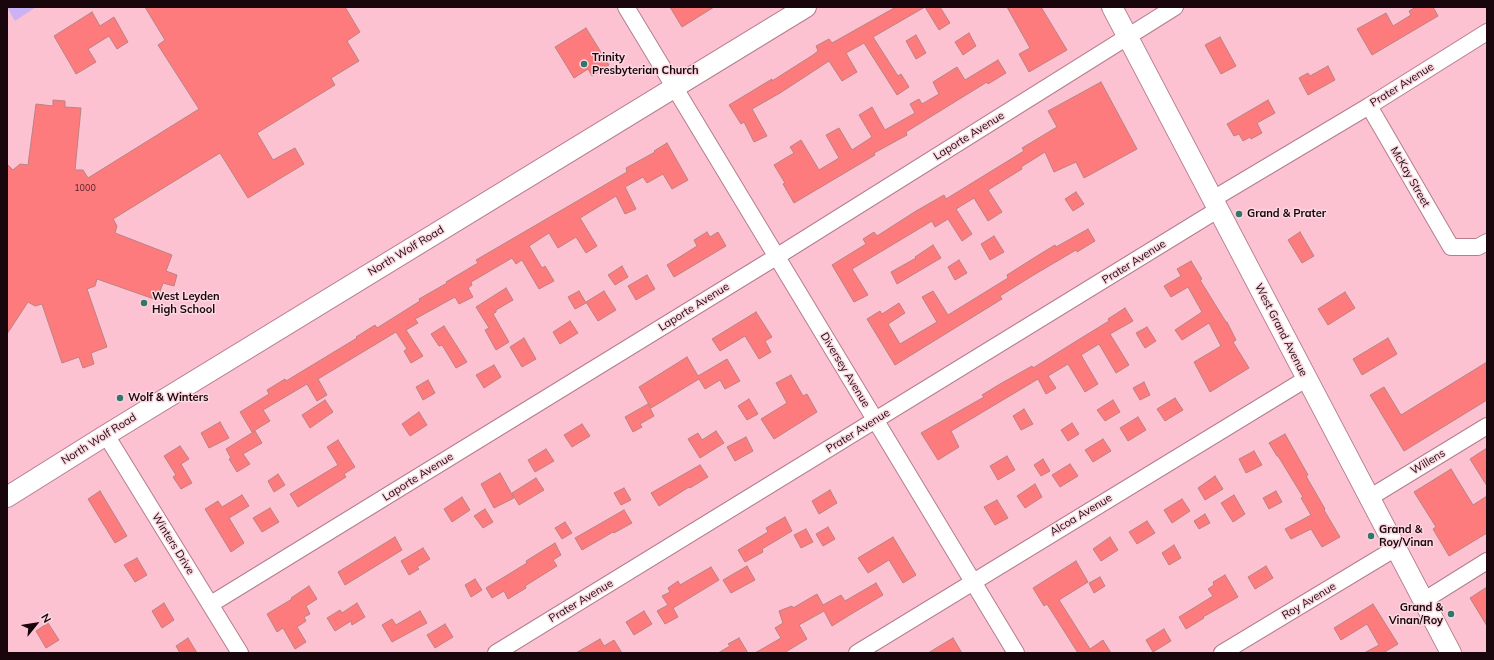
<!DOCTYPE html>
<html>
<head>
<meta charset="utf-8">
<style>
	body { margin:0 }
	#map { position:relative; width:1494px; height:660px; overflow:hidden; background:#fdc2d2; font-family:Mulish,sans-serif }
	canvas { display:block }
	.frame { position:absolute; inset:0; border:8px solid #19060c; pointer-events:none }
	.north { position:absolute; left:16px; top:604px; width:40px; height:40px; -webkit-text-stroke:3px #fbd7e0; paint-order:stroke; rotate:60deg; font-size:11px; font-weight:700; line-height:16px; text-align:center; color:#19060c }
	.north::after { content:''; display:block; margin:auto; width:14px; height:18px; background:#19060c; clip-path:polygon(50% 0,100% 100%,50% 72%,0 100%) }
</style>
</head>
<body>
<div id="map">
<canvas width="1494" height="660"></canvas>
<div class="frame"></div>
<div class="north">N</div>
</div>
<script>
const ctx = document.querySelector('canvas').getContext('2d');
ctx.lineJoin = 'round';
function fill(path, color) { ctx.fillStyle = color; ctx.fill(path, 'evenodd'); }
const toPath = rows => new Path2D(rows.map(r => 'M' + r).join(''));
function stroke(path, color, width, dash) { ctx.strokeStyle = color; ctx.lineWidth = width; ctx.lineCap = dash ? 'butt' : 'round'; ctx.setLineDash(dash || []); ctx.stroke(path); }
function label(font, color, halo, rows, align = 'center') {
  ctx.font = font + ' Mulish,sans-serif'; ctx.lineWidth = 3; ctx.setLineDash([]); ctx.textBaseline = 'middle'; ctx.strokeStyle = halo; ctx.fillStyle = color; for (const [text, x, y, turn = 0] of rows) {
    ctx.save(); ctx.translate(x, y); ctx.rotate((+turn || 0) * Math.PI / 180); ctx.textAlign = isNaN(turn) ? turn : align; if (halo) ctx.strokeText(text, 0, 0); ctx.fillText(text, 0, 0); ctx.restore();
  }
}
fill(toPath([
	[7,7,36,7,15,21]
]), '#cab2f4');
const building = toPath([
	[145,7,345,7,360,32,347,41,359,61,331,78,335,85,257,133,273,160,295,148,304,164,248,198,220,153,113,219,117,226,115,233,172,255,166,271,177,275,174,286,163,283,157,300,97,279,95,286,87,289,107,347,91,353,94,364,83,368,79,357,62,363,42,304,35,306,28,302,7,334,7,164,13,170,20,164,28,165,36,104,53,106,53,100,65,101,65,107,81,108,75,170,83,170,88,178,199,109,158,45,165,40,145,7],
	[670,7,714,7,682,27,670,7],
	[896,7,940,7,950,23,939,30,925,7,873,37,898,76,901,74,909,87,897,95,864,43,846,53,857,72,842,81,829,61,780,93,752,109,767,136,754,142,744,122,741,124,729,105,772,79,772,81,813,55,818,51,816,46,829,39,832,43,896,7],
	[1007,7,1041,7,1067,50,1029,72,1019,54,1030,48,1007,7],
	[1416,7,1433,7,1438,16,1372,55,1357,29,1386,13,1393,26,1411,15,1409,11,1416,7],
	[92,12,100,26,114,17,128,42,117,49,109,36,88,49,96,62,76,74,54,36,92,12],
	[586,28,609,65,592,76,588,69,574,78,555,47,586,28],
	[969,33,976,46,963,55,955,42,969,33],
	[916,35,926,53,916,59,906,41,916,35],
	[1220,37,1236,66,1221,74,1205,45,1220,37],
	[998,60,1006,73,988,84,987,82,906,132,907,135,874,153,875,155,794,203,783,184,785,183,774,165,794,153,790,147,801,140,819,170,839,158,826,135,839,128,852,150,872,137,859,115,872,107,885,130,915,113,910,104,919,99,922,104,939,94,933,82,957,67,965,80,998,60],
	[1328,66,1335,80,1308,95,1299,78,1308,73,1310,76,1328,66],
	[1101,82,1137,149,1084,178,1076,162,1054,172,1045,152,1021,167,1022,169,988,190,1002,212,988,221,974,198,956,209,972,234,962,241,948,219,935,227,932,221,852,269,868,295,854,302,832,265,866,244,863,239,874,232,877,236,916,211,944,195,946,199,1024,151,1022,148,1057,127,1048,111,1101,82],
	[1268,100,1275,113,1257,123,1262,133,1251,139,1250,137,1243,141,1239,134,1234,136,1227,124,1268,100],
	[667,143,688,180,672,189,663,174,647,183,643,177,625,187,636,209,625,214,616,196,580,218,597,246,586,253,576,237,558,248,549,233,529,246,542,268,545,266,554,281,539,289,522,260,516,264,512,258,471,282,472,285,468,288,473,297,459,304,455,297,415,319,418,323,406,330,423,356,411,363,404,351,407,349,396,332,318,379,327,395,317,401,307,384,263,410,270,421,252,432,240,412,269,394,267,390,285,379,286,381,357,338,356,337,375,325,377,328,420,301,419,299,447,283,446,282,478,263,476,260,627,172,626,168,655,152,654,151,667,143],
	[1076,192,1084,204,1073,211,1065,199,1076,192],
	[1088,229,1095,241,1077,252,1076,250,1032,276,1000,296,1002,299,895,365,867,319,880,311,882,314,899,303,905,313,888,324,900,344,937,322,922,297,933,291,948,315,1008,278,1007,275,1037,256,1055,245,1056,247,1088,229],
	[707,232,710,237,718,232,726,246,674,277,667,265,697,246,694,240,707,232],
	[1300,232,1314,256,1302,263,1288,240,1300,232],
	[994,236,1004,252,990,260,981,244,994,236],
	[933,245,941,258,897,284,891,272,916,258,915,257,933,245],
	[959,260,967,273,955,280,948,267,959,260],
	[1191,261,1202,279,1200,280,1226,322,1227,322,1236,340,1233,342,1249,368,1210,392,1194,362,1221,346,1209,323,1182,340,1175,330,1202,312,1188,287,1171,297,1164,286,1181,276,1177,269,1191,261],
	[622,266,628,277,615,285,608,275,622,266],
	[647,275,655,289,636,300,628,286,647,275],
	[506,288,513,300,496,310,496,312,493,314,509,342,496,350,485,330,489,328,476,307,506,288],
	[579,291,586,303,575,309,568,297,579,291],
	[604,291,616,310,598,321,586,302,604,291],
	[1345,292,1355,308,1328,325,1318,309,1345,292],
	[1125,308,1133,321,1110,334,1129,365,1116,373,1099,344,1081,355,1098,384,1085,392,1068,364,1048,376,1056,388,1046,394,1038,379,951,431,959,447,938,460,921,433,984,397,982,395,1000,384,1032,366,1033,368,1078,340,1109,321,1108,319,1125,308],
	[756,312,772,337,765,341,771,352,759,359,745,336,720,351,712,339,756,312],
	[570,321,578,333,560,344,553,332,570,321],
	[444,326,467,362,456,368,442,345,439,346,431,334,444,326],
	[1147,327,1156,341,1145,348,1136,333,1147,327],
	[524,338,536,359,522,367,510,347,524,338],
	[1388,338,1397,354,1362,375,1353,359,1388,338],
	[687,357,698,376,727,359,740,381,725,389,720,380,705,389,699,379,651,408,639,387,687,357],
	[1487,362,1487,400,1404,451,1370,395,1384,387,1401,415,1487,362],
	[494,365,501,377,484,388,476,375,494,365],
	[791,375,803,396,807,394,817,412,774,439,761,419,787,403,776,383,791,375],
	[428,380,435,393,423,400,416,387,428,380],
	[1144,382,1150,395,1140,400,1133,388,1144,382],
	[1175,398,1183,410,1165,421,1157,409,1175,398],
	[749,399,758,414,747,420,738,406,749,399],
	[325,400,333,412,310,428,302,415,325,400],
	[1113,400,1120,412,1105,421,1097,410,1113,400],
	[648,404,654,416,640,424,642,427,633,432,625,417,648,404],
	[1024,409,1033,424,1021,430,1013,416,1024,409],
	[419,412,427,425,410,436,402,424,419,412],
	[1138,417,1146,430,1128,441,1120,428,1138,417],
	[220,422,229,438,209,448,201,433,220,422],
	[1072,423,1079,434,1068,441,1061,430,1072,423],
	[582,424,590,436,572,447,564,435,582,424],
	[255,431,262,443,243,454,250,464,237,472,229,459,231,458,226,449,255,431],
	[716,431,724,443,700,458,688,439,698,433,702,440,716,431],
	[1285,434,1308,475,1306,476,1325,509,1324,510,1340,537,1322,547,1311,529,1291,539,1285,529,1311,515,1301,498,1303,497,1278,456,1277,456,1269,443,1285,434],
	[746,437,753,451,735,461,727,447,746,437],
	[1103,439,1111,451,1093,462,1085,450,1103,439],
	[338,440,355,467,344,474,346,477,298,507,290,494,338,465,327,447,338,440],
	[180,446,189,459,181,464,192,483,181,489,173,477,176,475,164,456,180,446],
	[1487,448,1487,486,1470,459,1487,448],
	[546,449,554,461,535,472,528,460,546,449],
	[1254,451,1262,465,1246,473,1239,459,1254,451],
	[1007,456,1015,470,998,480,990,466,1007,456],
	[1043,459,1050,471,1041,476,1034,465,1043,459],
	[1070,464,1078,476,1060,487,1052,475,1070,464],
	[700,465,708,477,690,488,689,487,659,506,651,493,700,465],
	[1451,469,1473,505,1487,496,1487,533,1449,556,1433,529,1436,527,1414,492,1451,469],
	[500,473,514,498,494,508,481,484,500,473],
	[278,474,285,485,274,492,268,481,278,474],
	[1215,476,1223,489,1205,500,1198,488,1215,476],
	[536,478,544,490,519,505,512,493,536,478],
	[1035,484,1042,497,1025,508,1017,496,1035,484],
	[624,488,631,500,621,505,614,493,624,488],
	[830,490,837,503,819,514,812,501,830,490],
	[100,491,127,536,115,543,88,499,100,491],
	[1276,491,1282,502,1269,509,1263,498,1276,491],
	[242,495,249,506,229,518,244,543,231,552,205,509,218,501,222,507,242,495],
	[1234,495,1245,514,1233,522,1221,503,1234,495],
	[462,497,470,510,452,522,444,509,462,497],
	[1182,499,1190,511,1172,523,1164,510,1182,499],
	[997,500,1008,518,995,525,984,507,997,500],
	[270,508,279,522,262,532,253,518,270,508],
	[485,509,493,522,483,528,474,516,485,509],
	[624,510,632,523,614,533,613,532,582,550,575,538,624,510],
	[1205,514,1210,523,1199,529,1194,521,1205,514],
	[785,517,792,531,762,549,763,552,745,562,738,550,768,532,766,528,785,517],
	[1147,521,1155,533,1137,544,1129,532,1147,521],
	[565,522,572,533,562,539,555,528,565,522],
	[828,527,835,539,823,546,816,534,828,527],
	[806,529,813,542,801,548,794,535,806,529],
	[395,537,402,550,345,585,338,572,395,537],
	[893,537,916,575,903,583,889,560,868,573,858,558,893,537],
	[1110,537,1118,550,1101,561,1093,549,1110,537],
	[555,543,561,555,553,560,557,566,525,586,526,588,508,599,504,591,492,598,486,588,527,563,526,561,555,543],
	[1174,545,1181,558,1169,565,1162,553,1174,545],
	[423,548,430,559,417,567,419,569,409,575,401,561,423,548],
	[137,558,147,575,135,582,124,565,137,558],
	[1076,561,1088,582,1059,600,1090,649,1103,640,1111,653,1078,653,1047,604,1044,606,1033,588,1076,561],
	[747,566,755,580,731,593,723,580,747,566],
	[1266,566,1273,578,1255,589,1248,577,1266,566],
	[711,567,719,580,673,608,678,617,665,624,657,611,668,605,662,596,670,592,668,588,678,581,680,585,711,567],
	[1225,575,1238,597,1203,617,1204,618,1186,629,1179,617,1213,596,1208,589,1214,585,1213,582,1225,575],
	[1100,577,1105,586,1094,593,1089,583,1100,577],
	[475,579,482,590,471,597,465,585,475,579],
	[876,583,883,595,848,616,832,626,824,611,799,625,807,639,784,653,755,653,781,638,775,628,783,623,779,611,792,606,793,608,817,594,823,605,841,595,845,601,876,583],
	[309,586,317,599,306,606,310,614,304,617,306,621,297,627,306,642,295,649,283,628,277,632,267,614,292,599,291,598,309,586],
	[1487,587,1487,626,1470,598,1487,587],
	[164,603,174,620,162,628,152,611,164,603],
	[357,603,365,617,352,625,351,621,335,631,327,618,340,610,342,613,357,603],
	[1373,604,1398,644,1383,653,1364,653,1379,645,1367,624,1341,640,1334,628,1373,604],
	[420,611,427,623,392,642,382,625,392,619,396,625,420,611],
	[644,611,652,624,634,635,626,622,644,611],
	[48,623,59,640,46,648,36,631,48,623],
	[445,624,453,637,435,648,427,635,445,624],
	[1164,629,1171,641,1153,652,1146,640,1164,629],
	[188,638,197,653,180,653,176,646,188,638],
	[739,638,748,653,718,653,730,646,728,644,739,638],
	[953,638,962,653,928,653,953,638],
	[600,639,604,646,614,640,622,653,576,653,600,639]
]);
fill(building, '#fe7b7d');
stroke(building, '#ba8280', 1);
const minor = toPath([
	[626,7,1016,653],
	[1369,106,1451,247,1478,247,1487,242],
	[1213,199,1369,106,1487,32],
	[106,435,240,653],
	[1369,498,1487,426],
	[1423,601,1487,561],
	[211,604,776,257,1175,7],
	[496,653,1219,209],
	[857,653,1306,379],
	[1222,653,1396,548]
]);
const major = toPath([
	[1112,7,1451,653],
	[7,497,106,435,806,7]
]);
stroke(minor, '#b47d8d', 18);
stroke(major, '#b47d8d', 22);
stroke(minor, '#fff', 16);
stroke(major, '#fff', 20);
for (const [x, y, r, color] of [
	[584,64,4,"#31766a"],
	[1239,214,4,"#31766a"],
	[144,303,4,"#31766a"],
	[120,398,4,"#31766a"],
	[1371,536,4,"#31766a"],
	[1451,614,4,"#31766a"]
]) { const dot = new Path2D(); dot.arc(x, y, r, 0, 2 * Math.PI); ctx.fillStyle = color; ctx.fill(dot); stroke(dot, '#fbd7e0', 1.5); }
label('9px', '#522328', null, [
	["1000",85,188]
]);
label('bold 11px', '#19060c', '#fbd7e0', [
	["Trinity",592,58],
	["Presbyterian Church",592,71],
	["Grand & Prater",1247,214],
	["West Leyden",152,297],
	["High School",152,310],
	["Wolf & Winters",128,398],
	["Grand &",1379,530],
	["Roy/Vinan",1379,543],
	["Grand &",1443,608,"right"],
	["Vinan/Roy",1443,621,"right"]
], 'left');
label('11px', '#19060c', '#fbd7e0', [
	["Prater Avenue",1402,85,-32],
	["Laporte Avenue",969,136,-32],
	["McKay Street",1410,177,60],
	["North Wolf Road",406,251,-31],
	["Prater Avenue",1134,262,-32],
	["Laporte Avenue",694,307,-32],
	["West Grand Avenue",1281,330,63],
	["Diversey Avenue",845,370,59],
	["Prater Avenue",858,431,-32],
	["North Wolf Road",99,439,-32],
	["Willens",1428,462,-31],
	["Laporte Avenue",418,477,-32],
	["Alcoa Avenue",1081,515,-31],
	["Winters Drive",173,544,58],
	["Prater Avenue",581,601,-31],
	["Roy Avenue",1309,601,-31]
]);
</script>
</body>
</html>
